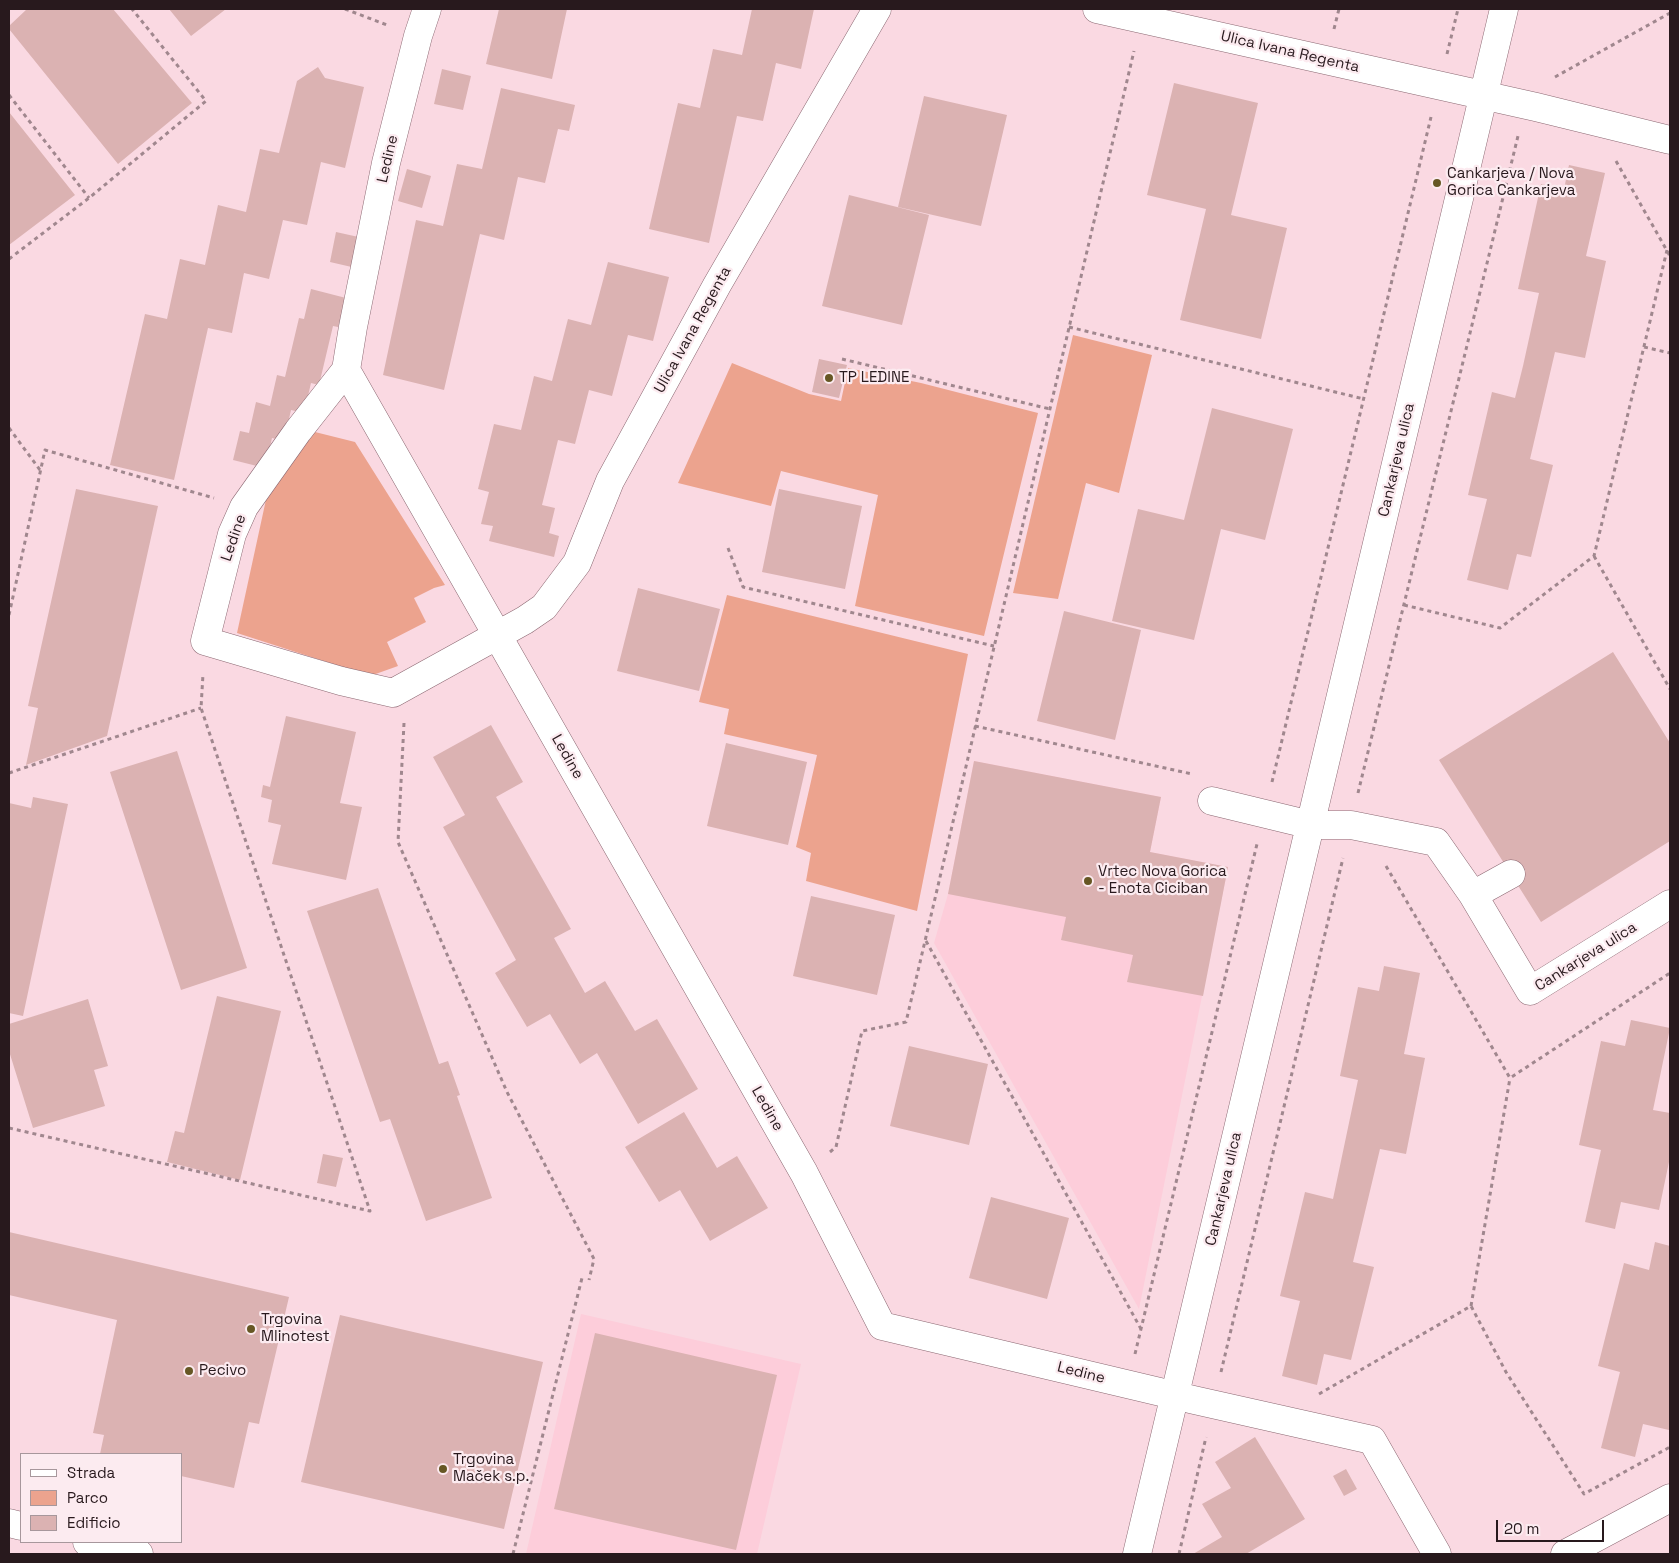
<!DOCTYPE html>
<html>
<head>
<meta charset="utf-8">
<style>
	body { margin:0 }
	#map { position:relative; width:1679px; height:1563px; overflow:hidden; background:#fad9e2; font-family:"Space Grotesk",sans-serif }
	canvas { display:block }
	.frame { position:absolute; inset:0; border:10px solid #28191d; pointer-events:none }
	.legend { position:absolute; left:20px; top:1453px; width:162px; height:90px; box-sizing:border-box; background:#fcebf0; border:1px solid #a7979c; margin:0; padding:6px 9px; list-style:none; font-size:15px; color:#28191d }
	.legend li { display:flex; align-items:center; gap:10px; height:25px }
	.legend b { width:25px; border:1px solid #a7979c }
	.scale { position:absolute; left:1496px; top:1520px; width:108px; height:22px; box-sizing:border-box; border:2px solid #28191d; border-top:0; padding-left:6px; font-size:15px; line-height:18px; white-space:nowrap; color:#28191d; -webkit-text-stroke:4px #fcebf0; paint-order:stroke }
</style>
</head>
<body>
<div id="map">
<canvas width="1679" height="1563"></canvas>
<div class="frame"></div>
<ul class="legend">
<li><b style="height:6px;background:#fff"></b>Strada</li>
<li><b style="height:14px;background:#eca38e"></b>Parco</li>
<li><b style="height:14px;background:#dbb2b2"></b>Edificio</li>
</ul>
<div class="scale">20 m</div>
</div>
<script>
const ctx = document.querySelector('canvas').getContext('2d');
ctx.lineJoin = 'round';
function fill(path, color) { ctx.fillStyle = color; ctx.fill(path, 'evenodd'); }
const toPath = rows => new Path2D(rows.map(r => 'M' + r).join(''));
function stroke(path, color, width, dash) { ctx.strokeStyle = color; ctx.lineWidth = width; ctx.lineCap = dash ? 'butt' : 'round'; ctx.setLineDash(dash || []); ctx.stroke(path); }
function label(font, color, halo, rows, align = 'center') {
  ctx.font = font + ' "Space Grotesk",sans-serif'; ctx.lineWidth = 4.5; ctx.setLineDash([]); ctx.textBaseline = 'middle'; ctx.strokeStyle = halo; ctx.fillStyle = color; for (const [text, x, y, turn = 0] of rows) {
    ctx.save(); ctx.translate(x, y); ctx.rotate((+turn || 0) * Math.PI / 180); ctx.textAlign = isNaN(turn) ? turn : align; if (halo) ctx.strokeText(text, 0, 0); ctx.fillText(text, 0, 0); ctx.restore();
  }
}
fill(toPath([
	[974,761,1161,797,1150,852,1228,867,1139,1309,934,943,948,894],
	[581,1314,801,1364,757,1554,526,1554]
]), '#fdcdda');
fill(toPath([
	[1073,335,1152,355,1119,493,1086,483,1058,599,1013,593],
	[732,363,809,394,841,401,848,368,921,383,1038,413,984,636,855,606,878,495,781,471,771,506,678,483],
	[311,431,355,442,445,585,434,588,414,598,426,622,387,642,398,666,370,676,237,633,267,495],
	[727,595,968,654,917,911,806,881,811,853,796,847,817,755,724,734,729,709,699,702]
]), '#eca38e');
fill(toPath([
	[27,9,113,9,192,103,118,164,9,29,9,26],
	[169,9,226,9,191,36],
	[499,9,567,9,552,79,486,64],
	[752,9,814,9,801,69,776,63,763,121,737,116,709,243,649,229,678,103,700,108,713,49,742,55],
	[318,67,325,78,364,87,345,168,321,162,307,225,283,220,269,279,244,273,232,333,208,328,174,480,110,465,145,314,167,319,180,259,205,265,218,205,246,212,260,149,279,153,297,81],
	[442,69,471,76,463,110,434,104],
	[1174,83,1258,103,1231,215,1287,228,1261,339,1180,320,1206,209,1147,195],
	[501,88,575,105,569,131,558,129,545,183,518,177,504,240,480,234,444,390,383,375,416,220,443,226,457,164,482,169],
	[924,96,1007,115,981,226,898,207],
	[9,112,75,195,9,245],
	[1569,165,1605,173,1586,256,1606,261,1585,358,1555,352,1530,459,1553,465,1531,557,1517,554,1508,590,1467,580,1487,499,1468,495,1492,392,1515,398,1523,366,1539,293,1518,289,1541,184,1564,189],
	[407,169,431,176,422,208,398,201],
	[849,195,929,215,902,325,822,306],
	[336,232,363,238,356,268,330,262],
	[608,262,669,277,653,341,628,335,612,396,589,390,575,444,558,440,542,505,555,508,549,533,559,536,554,557,489,541,493,526,481,524,489,492,478,489,494,424,521,430,534,376,552,381,568,319,591,325],
	[311,289,346,298,338,327,333,326,319,385,311,383,304,413,291,410,284,441,272,438,265,468,233,460,240,431,249,433,256,402,270,406,277,375,285,377,299,318,304,319],
	[819,359,847,365,839,398,812,392],
	[1212,408,1293,429,1265,540,1221,529,1194,640,1112,621,1138,509,1184,520],
	[76,489,158,506,107,736,26,765,38,708,28,706],
	[779,489,862,506,845,589,762,572],
	[638,588,720,609,699,691,617,671],
	[1064,611,1141,630,1115,740,1037,721],
	[1613,652,1670,743,1670,841,1541,922,1439,760],
	[286,716,356,732,340,803,362,807,346,880,272,864,281,825,268,822,272,800,261,797,263,785,270,787],
	[491,725,523,782,496,797,571,929,554,938,585,993,605,981,635,1031,657,1019,698,1089,638,1124,597,1053,580,1064,550,1014,527,1027,495,973,516,960,443,827,465,815,433,757],
	[726,743,807,762,788,845,707,826],
	[177,751,247,968,181,990,110,772],
	[974,761,1161,797,1150,852,1228,867,1203,996,1127,982,1133,955,1061,940,1066,917,948,894],
	[33,797,68,804,23,1016,9,1013,9,803,31,808],
	[378,888,439,1064,448,1061,460,1095,457,1096,492,1198,426,1221,390,1119,380,1122,307,911],
	[811,896,895,915,877,995,793,976],
	[1384,966,1420,973,1404,1054,1425,1058,1406,1154,1380,1149,1353,1262,1374,1267,1351,1360,1324,1354,1317,1385,1282,1376,1300,1301,1280,1296,1305,1192,1333,1199,1358,1080,1340,1076,1358,987,1379,991],
	[217,996,281,1011,240,1180,167,1162,175,1131,184,1133],
	[88,999,108,1066,94,1070,105,1106,33,1128,9,1051,9,1024],
	[1631,1020,1670,1028,1653,1110,1670,1113,1670,1157,1659,1210,1621,1202,1615,1229,1585,1222,1601,1150,1579,1145,1601,1041,1625,1046],
	[909,1046,988,1064,969,1145,890,1126],
	[684,1112,717,1168,737,1156,768,1208,710,1241,680,1190,659,1202,625,1147],
	[323,1154,343,1158,336,1187,317,1183],
	[991,1197,1069,1218,1047,1299,969,1278],
	[9,1232,289,1297,259,1424,249,1422,234,1488,181,1476,181,1454,100,1454,104,1435,93,1433,117,1320,9,1295],
	[1655,1242,1670,1246,1670,1425,1669,1430,1643,1424,1635,1457,1601,1448,1620,1372,1598,1366,1624,1263,1649,1270],
	[340,1315,543,1362,504,1529,301,1482],
	[595,1333,777,1375,736,1550,554,1509],
	[1255,1437,1305,1519,1246,1554,1193,1554,1222,1537,1202,1504,1231,1488,1215,1462],
	[1346,1469,1357,1489,1344,1496,1333,1476]
]), '#dbb2b2');
const minor = toPath([
	[427,9,418,36,386,163,353,327,346,370,804,1173,882,1326,1194,1400,1372,1440,1437,1554],
	[1097,9,1536,107,1670,140],
	[346,370,298,431,244,507,232,534,205,641,341,681,393,693,525,620,544,607,577,563,610,481,717,285,877,9],
	[1212,801,1311,825,1351,825,1436,842,1473,895,1530,991,1670,904],
	[1473,895,1511,874],
	[9,1523,21,1526],
	[87,1542,139,1554],
	[1137,1554,1504,9],
	[1565,1554,1670,1498]
]);
stroke(minor, '#8b6872', 29);
stroke(toPath([
	[345,9,387,25],
	[1334,29,1339,9],
	[1447,54,1458,9],
	[1555,77,1670,13],
	[9,95,89,198],
	[1616,161,1670,256],
	[9,259,89,198,206,101,132,9],
	[1069,327,1364,399],
	[1644,347,1670,353],
	[842,359,1050,409],
	[9,428,40,470],
	[728,548,743,587,994,646],
	[1594,556,1670,689],
	[1404,605,1500,628,1594,556,1667,250],
	[9,615,45,450,214,498],
	[404,723,398,842,507,1092,594,1259,589,1280],
	[975,726,1192,774],
	[9,773,201,708],
	[1272,782,1431,117],
	[1358,793,1518,136],
	[1386,866,1510,1078,1670,973],
	[926,941,1141,1329],
	[9,1128,370,1211,201,708,203,674],
	[830,1152,836,1147,862,1031,906,1022,1134,51],
	[1471,1306,1510,1078],
	[1135,1354,1257,844],
	[1221,1372,1343,858],
	[1319,1394,1471,1306,1506,1372,1584,1494,1670,1447],
	[513,1554,582,1278],
	[1179,1554,1206,1437]
]), '#a0878e', 3, [4, 4]);
stroke(minor, '#fff', 28);
for (const [x, y, r, color] of [
	[1437,183,5,"#665724"],
	[829,378,5,"#665724"],
	[1088,881,5,"#665724"],
	[251,1329,5,"#665724"],
	[189,1371,5,"#665724"],
	[443,1469,5,"#665724"]
]) { const dot = new Path2D(); dot.arc(x, y, r, 0, 2 * Math.PI); ctx.fillStyle = color; ctx.fill(dot); stroke(dot, '#fcebf0', 2); }
label('15px', '#28191d', '#fcebf0', [
	["Ulica Ivana Regenta",1290,52,13],
	["Ledine",388,159,-77],
	["Ulica Ivana Regenta",693,330,-61],
	["Cankarjeva ulica",1397,460,-77],
	["Ledine",234,538,-71],
	["Ledine",567,757,60],
	["Cankarjeva ulica",1586,957,-32],
	["Ledine",767,1109,60],
	["Cankarjeva ulica",1224,1189,-77],
	["Ledine",1081,1373,14]
]);
label('15px', '#28191d', '#fcebf0', [
	["Cankarjeva / Nova",1447,174],
	["Gorica Cankarjeva",1447,191],
	["TP LEDINE",839,378],
	["Vrtec Nova Gorica",1098,872],
	["- Enota Ciciban",1098,889],
	["Trgovina",261,1320],
	["Mlinotest",261,1337],
	["Pecivo",199,1371],
	["Trgovina",453,1460],
	["Maček s.p.",453,1477]
], 'left');
</script>
</body>
</html>
